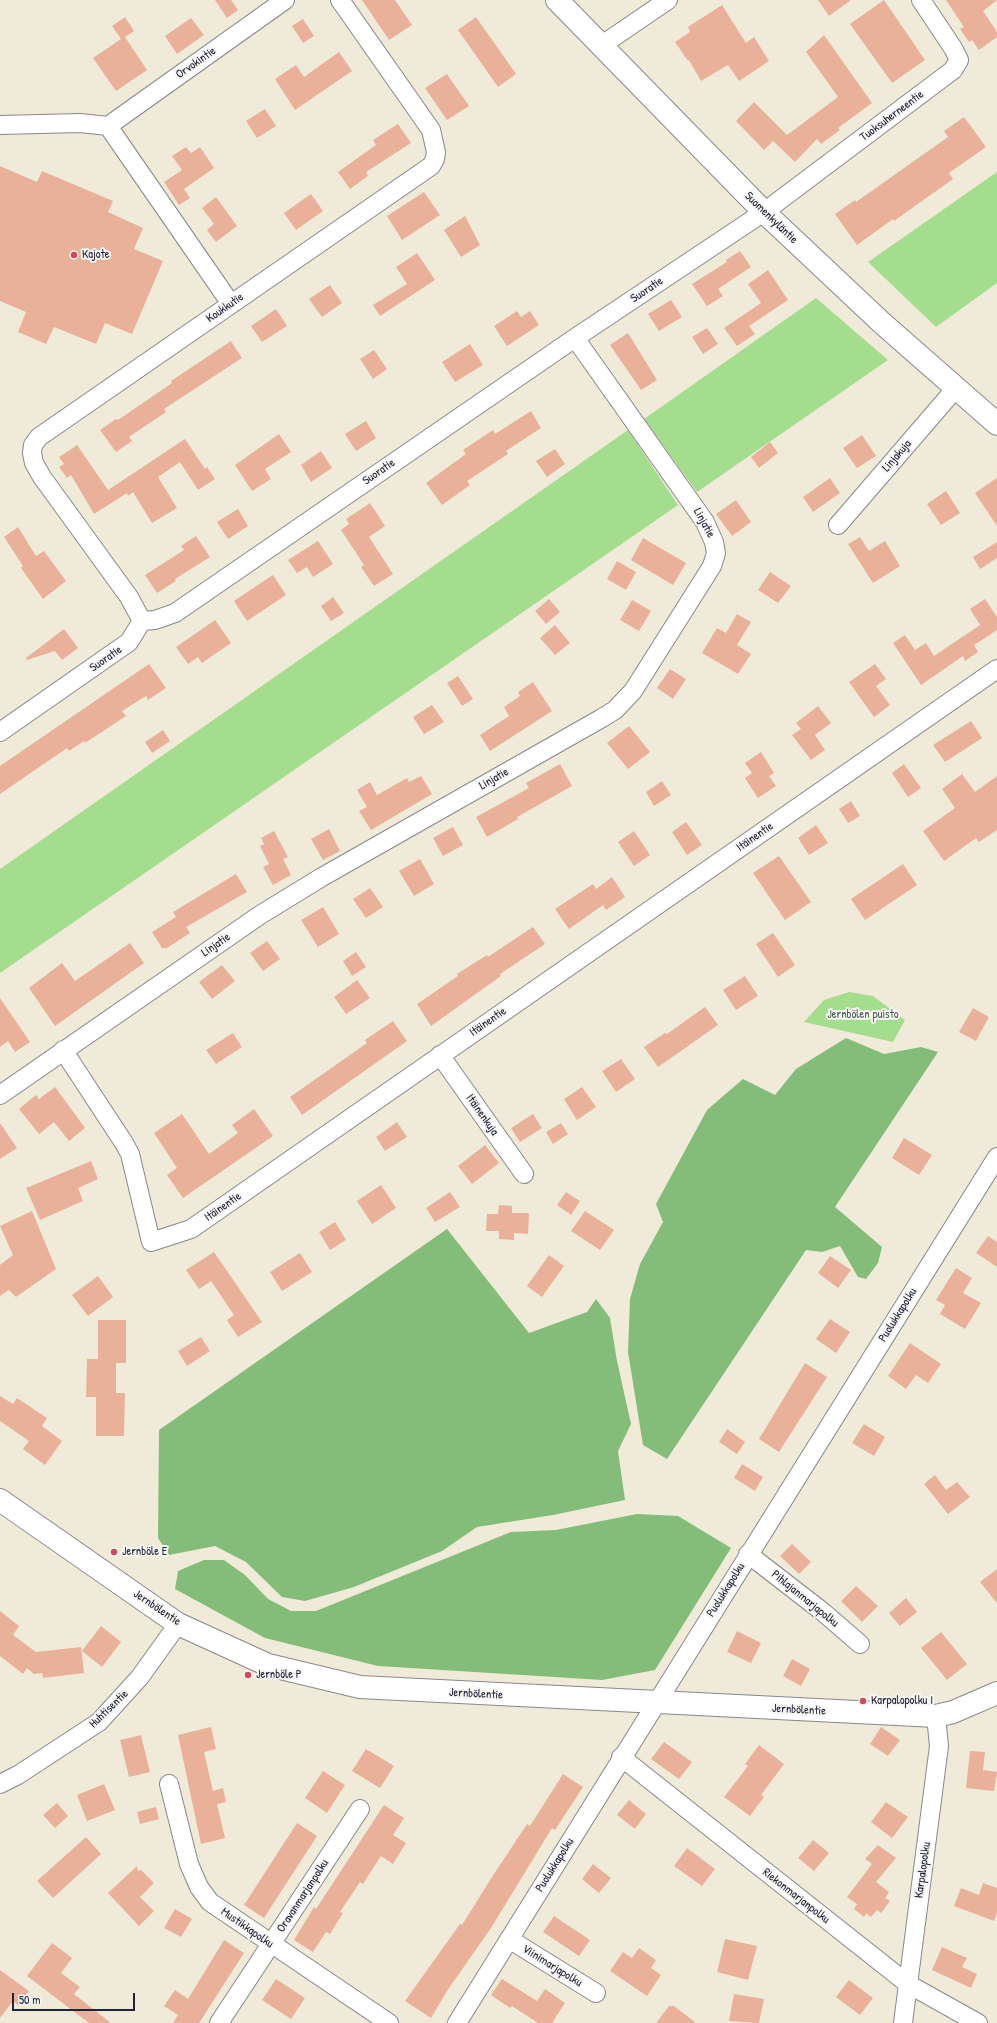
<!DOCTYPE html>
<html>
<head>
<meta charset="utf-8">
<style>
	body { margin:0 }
	#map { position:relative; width:997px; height:2023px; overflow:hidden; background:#f0ebd8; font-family:"Patrick Hand",sans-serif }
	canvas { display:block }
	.scale { position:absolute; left:12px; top:1993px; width:123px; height:18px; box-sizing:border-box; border:2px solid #22223b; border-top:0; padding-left:5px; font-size:12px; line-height:14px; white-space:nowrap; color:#22223b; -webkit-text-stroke:3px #f6f6f2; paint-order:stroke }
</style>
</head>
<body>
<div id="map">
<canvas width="997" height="2023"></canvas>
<div class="scale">50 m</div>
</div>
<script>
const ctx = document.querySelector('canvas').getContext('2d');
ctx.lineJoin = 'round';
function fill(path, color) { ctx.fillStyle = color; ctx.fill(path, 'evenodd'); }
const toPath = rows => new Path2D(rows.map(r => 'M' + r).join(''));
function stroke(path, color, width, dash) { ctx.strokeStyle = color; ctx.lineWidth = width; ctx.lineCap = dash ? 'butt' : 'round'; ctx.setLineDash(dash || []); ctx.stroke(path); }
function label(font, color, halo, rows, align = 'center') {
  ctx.font = font + ' "Patrick Hand",sans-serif'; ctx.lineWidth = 4; ctx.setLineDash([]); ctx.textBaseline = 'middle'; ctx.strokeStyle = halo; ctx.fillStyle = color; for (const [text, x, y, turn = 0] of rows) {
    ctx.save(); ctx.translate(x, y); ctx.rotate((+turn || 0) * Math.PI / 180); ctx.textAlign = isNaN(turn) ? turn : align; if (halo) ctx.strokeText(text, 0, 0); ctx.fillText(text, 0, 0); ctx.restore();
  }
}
fill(toPath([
	[997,172,997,283,936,327,868,262],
	[816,298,888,360,697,492,644,419],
	[628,430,678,505,0,973,0,869],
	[849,992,873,996,905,1020,893,1042,804,1022,824,1000]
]), '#a5dd8e');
fill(toPath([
	[846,1038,884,1054,921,1047,938,1052,835,1207,882,1247,878,1263,866,1279,858,1277,840,1246,822,1252,806,1250,667,1459,643,1445,628,1352,630,1299,640,1264,663,1222,656,1204,707,1110,743,1079,775,1095,796,1069],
	[447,1229,529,1333,587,1312,596,1299,610,1318,617,1361,631,1424,618,1451,625,1500,553,1515,477,1527,442,1551,354,1587,305,1601,282,1597,246,1562,215,1546,169,1555,158,1538,159,1430],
	[637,1514,678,1516,731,1548,655,1670,602,1680,378,1666,265,1638,175,1589,178,1571,204,1560,224,1560,245,1575,268,1599,291,1611,316,1611,511,1532,556,1530]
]), '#84bc79');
fill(toPath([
	[215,0,231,0,238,10,227,18],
	[362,0,395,0,412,25,389,40],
	[818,0,851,0,829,16],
	[884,0,925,60,892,83,850,24],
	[946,0,997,0,983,11,997,32,997,37,979,50,972,40,969,42,960,29,964,27],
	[722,5,746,43,754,37,769,61,739,81,728,65,701,81,689,60,688,61,675,42,690,32,688,27],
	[125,17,134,31,125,37,147,70,116,91,93,58,121,39,112,26],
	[476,17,516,74,498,87,458,30],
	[191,18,204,35,177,54,165,36],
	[303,19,314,36,303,43,292,26],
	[824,35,872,103,838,128,840,130,821,144,817,139,795,162,773,141,764,150,736,121,754,102,787,135,838,97,806,52],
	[339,52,352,71,295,110,275,79,296,65,304,77],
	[447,74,469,106,447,120,425,88],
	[265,109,276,126,257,138,246,121],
	[964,117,986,147,949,173,953,179,894,221,893,219,857,245,835,214,855,200,856,202,948,137,944,131],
	[398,124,411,143,366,172,368,176,350,189,338,172,376,145,373,140],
	[186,147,191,153,200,147,214,168,184,189,190,198,179,205,164,182,182,170,172,156],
	[0,166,37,182,42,171,113,201,108,212,143,228,134,249,163,261,132,334,105,323,96,344,54,327,46,344,18,332,26,312,0,301],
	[424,192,440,215,402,240,387,216],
	[311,194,323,211,296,230,284,213],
	[216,197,237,226,216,242,207,230,214,224,202,208],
	[465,216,480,245,461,257,444,230],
	[740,251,751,267,718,289,723,296,707,306,692,284,727,262,726,260],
	[417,253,435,280,380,316,373,305,407,284,396,267],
	[768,270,788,300,749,326,755,334,737,346,724,328,761,303,748,284],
	[330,285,342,303,322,317,309,299],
	[671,300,682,317,659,331,648,314],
	[276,309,287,326,262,342,251,326],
	[517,311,521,317,530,311,539,325,507,346,494,326],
	[707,328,718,344,703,354,692,337],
	[628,333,657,380,641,390,610,345],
	[231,341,242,358,164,409,166,412,129,437,132,441,116,452,100,430,116,419,118,420,172,383,171,381],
	[470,344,483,365,455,382,442,362],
	[374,350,387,369,373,379,360,359],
	[531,411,541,428,506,451,508,454,467,481,470,485,442,505,426,483,466,454,463,450,493,430,495,434],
	[366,421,376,438,356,451,345,434],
	[279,434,291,452,265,469,271,479,252,491,235,465],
	[862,435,876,456,857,468,843,448],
	[185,439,205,469,207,467,215,479,198,490,180,462,158,477,177,508,152,523,133,492,128,496,127,493,94,514,71,475,67,478,59,467,64,464,59,457,77,445,108,490],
	[770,442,778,453,759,468,751,457],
	[555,449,565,464,547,477,536,461],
	[321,451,332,468,311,482,301,465],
	[830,478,840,493,813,512,803,497],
	[997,478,997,526,975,493],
	[946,491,960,513,941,525,927,504],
	[736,500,751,522,732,536,716,514],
	[370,503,385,526,369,537,393,574,374,586,361,567,364,565,341,530,349,524,346,519],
	[238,509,248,526,228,539,217,522],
	[18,527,36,556,44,551,66,581,43,599,21,568,23,566,4,537],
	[196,536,210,557,175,579,176,581,157,593,145,575,184,550,181,546],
	[860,537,869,551,885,541,900,566,873,583,848,544],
	[643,538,686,563,673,585,631,560],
	[318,541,333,564,313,577,307,567,297,573,288,560],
	[997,542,997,558,980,569,973,557],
	[617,561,636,572,626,590,607,579],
	[770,572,791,586,778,603,758,590],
	[273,575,286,595,247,621,234,601],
	[333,597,344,613,331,621,321,606],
	[549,599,560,612,546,624,535,611],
	[985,599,997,617,997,630,974,645,978,652,965,661,963,656,921,685,893,643,905,635,915,650,926,643,934,656,980,625,970,609],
	[632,600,651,611,639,631,620,620],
	[737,614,751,622,737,645,751,654,738,674,702,653,717,628,726,633],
	[215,620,231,643,202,663,198,657,188,664,176,647],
	[555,625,570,643,555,655,540,638],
	[64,629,78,648,62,660,55,651,27,660,26,658],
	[149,664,166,688,148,700,146,696,122,711,126,716,85,743,84,741,69,751,67,748,0,794,0,766],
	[875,664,886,679,876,686,890,705,874,717,849,682],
	[670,669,686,679,673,699,657,688],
	[458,676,473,699,462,706,447,683],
	[533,682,552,711,490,751,480,735,509,716,504,707,520,696,518,692],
	[432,705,444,722,424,734,413,717],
	[818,706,831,723,815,735,825,750,811,760,792,735,801,729,796,723],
	[971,721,982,738,945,762,933,745],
	[629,726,650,752,628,769,607,743],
	[163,730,170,741,152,753,145,742],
	[761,752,774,773,769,776,776,786,758,798,745,778,752,773,745,763],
	[560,764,572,786,517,817,518,819,487,837,476,817,529,788,526,783],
	[904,764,921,788,908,797,892,773],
	[962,774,975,792,997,776,997,830,979,842,976,838,944,861,923,831,955,808,942,789],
	[421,776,432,794,371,830,359,811,367,807,357,790,370,782,377,795,407,778,409,782],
	[662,781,671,795,654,806,646,792],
	[851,801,860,816,848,823,839,809],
	[686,822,702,845,687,855,672,832],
	[816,825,828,843,809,855,798,838],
	[453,827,463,845,443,856,433,838],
	[329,829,340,851,323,860,311,839],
	[274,831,288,857,283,859,291,875,273,885,263,867,269,864,260,846,264,844,261,838],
	[634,831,650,855,634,866,618,842],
	[779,856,811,902,785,920,753,873],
	[420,859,434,884,414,896,399,871],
	[903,864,917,885,865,920,851,899],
	[236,874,247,892,186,927,190,933,167,948,162,948,152,932,176,917,173,912],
	[612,877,625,897,606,910,603,905,569,929,555,909,593,884,596,889],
	[370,888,383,907,366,918,353,899],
	[323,907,339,934,318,947,301,920],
	[533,927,545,944,500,974,501,976,431,1026,417,1004,458,976,457,974,487,955,488,957],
	[773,933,795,965,778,977,756,944],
	[267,941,280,959,263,971,250,953],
	[130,943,144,963,55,1026,29,988,62,963,75,981],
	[356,952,366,967,352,976,343,961],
	[222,965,235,981,212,999,199,982],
	[745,976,758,996,736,1010,723,990],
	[357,980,370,998,346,1014,334,997],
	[0,998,30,1042,15,1052,8,1041,0,1047],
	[705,1007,718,1025,658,1067,644,1047,665,1033,667,1034],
	[973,1008,989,1017,976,1041,959,1032],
	[393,1021,407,1041,302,1115,290,1097,367,1043,365,1040],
	[233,1033,242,1047,216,1064,206,1050],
	[621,1059,635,1079,616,1092,602,1071],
	[55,1087,85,1128,69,1141,54,1122,39,1134,19,1109,36,1095,39,1099],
	[582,1087,596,1107,577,1120,564,1099],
	[254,1109,273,1136,183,1198,167,1175,177,1168,154,1133,182,1114,209,1154,238,1133,232,1125],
	[533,1114,542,1128,520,1142,511,1128],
	[397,1122,407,1137,385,1151,376,1137],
	[0,1123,17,1148,0,1159],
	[561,1123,568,1134,553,1144,546,1132],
	[904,1138,932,1155,919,1175,892,1158],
	[485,1145,499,1163,472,1184,458,1166],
	[91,1161,98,1179,78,1188,83,1201,40,1220,26,1188],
	[381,1185,396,1208,372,1224,357,1201],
	[450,1192,460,1207,435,1222,426,1208],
	[566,1192,580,1201,571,1215,557,1205],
	[499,1205,512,1206,512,1213,529,1213,528,1234,514,1233,514,1240,499,1239,499,1231,486,1231,487,1214,498,1214],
	[32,1211,56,1269,16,1297,9,1290,0,1296,0,1265,13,1255,0,1226],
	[585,1211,614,1230,600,1250,571,1231],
	[335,1222,346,1240,330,1250,319,1232],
	[988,1236,997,1242,997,1267,976,1253],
	[214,1252,262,1322,238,1337,227,1320,234,1315,211,1281,199,1289,186,1270],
	[300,1253,312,1272,282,1291,270,1272],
	[549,1255,564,1266,542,1297,527,1286],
	[830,1256,851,1270,838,1288,818,1273],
	[956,1268,972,1278,963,1293,981,1303,965,1329,940,1314,945,1305,936,1300],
	[98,1276,113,1297,88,1316,72,1295],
	[830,1319,850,1332,836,1353,816,1339],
	[98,1320,126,1320,126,1363,116,1363,116,1393,125,1393,124,1436,96,1436,96,1397,86,1397,87,1359,98,1359],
	[201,1337,210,1351,187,1366,178,1351],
	[910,1343,941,1364,928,1383,916,1375,906,1389,888,1376],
	[805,1363,827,1377,779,1452,759,1439],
	[0,1396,13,1404,17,1398,47,1418,42,1426,62,1441,45,1465,23,1449,29,1441,0,1421],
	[864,1424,885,1437,874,1456,852,1443],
	[727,1429,745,1442,737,1454,719,1442],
	[742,1464,763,1477,755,1491,734,1478],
	[935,1475,946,1490,957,1482,970,1497,948,1514,924,1484],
	[792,1544,811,1562,799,1574,780,1556],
	[997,1569,997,1603,980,1582],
	[856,1586,878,1606,862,1622,841,1601],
	[906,1598,917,1612,900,1626,889,1613],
	[0,1611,19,1626,13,1635,36,1652,81,1647,84,1673,43,1678,42,1673,34,1674,27,1668,23,1674,0,1656],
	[101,1626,121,1642,102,1667,82,1651],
	[737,1631,761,1643,751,1663,727,1652],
	[941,1632,967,1664,947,1680,921,1648],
	[792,1659,810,1669,801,1686,783,1676],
	[211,1727,216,1749,204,1752,213,1791,223,1788,226,1802,217,1804,225,1838,201,1844,178,1735],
	[881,1727,900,1740,888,1756,870,1744],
	[141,1735,150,1772,129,1777,120,1740],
	[664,1742,692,1762,679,1779,651,1759],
	[759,1745,784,1764,761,1795,764,1797,750,1816,724,1797,748,1766,745,1764],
	[366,1749,394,1766,380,1788,352,1771],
	[970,1751,985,1752,983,1770,997,1772,994,1791,966,1788],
	[323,1771,345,1785,327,1813,305,1798],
	[563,1774,583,1787,555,1830,552,1828,491,1928,447,1991,431,2018,405,2001,460,1924,462,1925,492,1877,527,1824,530,1826],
	[104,1784,115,1810,87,1821,77,1795],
	[629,1800,646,1814,635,1829,617,1815],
	[886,1802,908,1817,892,1838,871,1822],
	[57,1803,68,1816,55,1828,43,1815],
	[384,1805,404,1818,393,1835,406,1843,393,1864,381,1856,363,1884,360,1882,340,1912,343,1913,330,1934,326,1932,313,1952,294,1940,314,1907,316,1909],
	[156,1807,159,1819,140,1824,137,1812],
	[297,1823,317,1836,264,1918,244,1905],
	[86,1837,101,1854,53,1898,37,1881],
	[813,1840,829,1853,814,1871,798,1858],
	[878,1845,896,1858,876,1882,889,1892,885,1898,890,1901,881,1913,877,1910,871,1917,866,1913,864,1917,854,1909,857,1904,847,1897,872,1864,865,1859],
	[687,1848,715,1869,702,1886,674,1866],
	[593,1864,611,1878,599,1893,582,1879],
	[137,1866,138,1871,141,1870,154,1883,140,1897,154,1911,139,1926,108,1893],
	[983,1883,997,1888,997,1913,994,1921,954,1906,961,1888,979,1895],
	[175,1909,192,1919,181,1937,164,1928],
	[554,1916,590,1940,579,1956,543,1932],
	[725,1939,757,1946,748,1980,717,1972],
	[224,1940,244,1953,199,2023,173,2023,178,2015,164,2006,175,1990,188,1999],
	[52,1943,72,1958,61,1973,80,1987,74,1994,111,2023,89,2023,27,1976],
	[942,1947,967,1958,962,1967,977,1974,971,1988,932,1970],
	[639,1948,656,1960,651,1968,661,1975,647,1996,610,1971,623,1952,632,1958],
	[0,1970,29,1991,18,2005,13,2001,0,2018],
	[276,1979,305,1998,291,2019,262,2000],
	[502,1979,537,2001,545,1989,565,2003,552,2023,538,2023,512,2006,510,2008,491,1995],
	[849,1980,873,1998,860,2015,836,1997],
	[734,1994,764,1999,759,2023,729,2021],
	[669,2006,674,2006,696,2023,656,2023]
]), '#e9b199');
const minor = toPath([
	[602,45,668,0],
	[0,125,80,123,108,126,285,0],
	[108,126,231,304],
	[838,525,956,388],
	[142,621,129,597,42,477,34,463,32,453,33,445,39,437,431,166,435,159,436,152,431,130,340,0],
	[0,732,129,642,142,621,155,620,175,613,575,338,764,212,953,70,959,60,953,48,921,0],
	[63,1050,124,1143,130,1154,151,1242,191,1229,997,669],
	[440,1055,524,1174],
	[0,1095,260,915,322,877,602,718,615,710,633,691,712,566,716,553,714,542,705,522,575,338],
	[748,1554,823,1612,860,1644],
	[621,1757,908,1984,978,2023],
	[0,1784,18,1775,99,1722,140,1677,178,1624],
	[169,1784,189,1864,199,1887,210,1902,389,2023],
	[509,1939,596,1993],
	[219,2023,360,1809],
	[457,2023,997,1157],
	[903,2023,939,1746,936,1716]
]);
const tertiary = toPath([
	[557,0,764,212,882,323,997,424],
	[0,1500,178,1624,268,1665,360,1687,936,1716,953,1712,997,1693]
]);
stroke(minor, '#89868a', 20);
stroke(tertiary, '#89868a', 24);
stroke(minor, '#fff', 18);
stroke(tertiary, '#fff', 22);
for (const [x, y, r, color] of [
	[74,255,4,"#d1495b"],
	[114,1552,4,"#d1495b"],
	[248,1675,4,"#d1495b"],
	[863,1701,4,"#d1495b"]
]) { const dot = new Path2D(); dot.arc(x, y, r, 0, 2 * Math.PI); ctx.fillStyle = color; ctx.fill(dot); stroke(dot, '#f6f6f2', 1.5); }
label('12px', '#22223b', '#f6f6f2', [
	["Orvokintie",196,63,-35],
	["Tuoksuherneentie",892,116,-37],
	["Suomenkyläntie",771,218,44],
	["Suoratie",647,290,-34],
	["Koukkutie",225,308,-35],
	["Linjakuja",897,456,-49],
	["Suoratie",379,472,-35],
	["Linjatie",704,523,61],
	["Suoratie",106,659,-35],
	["Linjatie",494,779,-30],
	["Itäinentie",755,837,-35],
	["Linjatie",216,945,-35],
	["Itäinentie",488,1022,-35],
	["Itäinenkuja",482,1115,55],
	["Itäinentie",223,1207,-35],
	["Puolukkapolku",898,1315,-58],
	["Puolukkapolku",726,1590,-58],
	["Pihlajanmarjapolku",805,1599,39],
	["Jernbölentie",157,1608,34],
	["Jernbölentie",476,1694,3],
	["Huhtisentie",109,1709,-44],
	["Jernbölentie",799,1710,3],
	["Puolukkapolku",555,1865,-58],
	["Karpalopolku",923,1870,-82],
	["Oravanmarjanpolku",303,1896,-57],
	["Riekonmarjanpolku",796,1896,38],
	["Mustikkapolku",247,1928,35],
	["Viinimarjapolku",552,1966,32]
]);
label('12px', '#22223b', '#f6f6f2', [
	["Kajote",82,255],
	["Jernböle E",122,1552],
	["Jernböle P",256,1675],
	["Karpalopolku I",871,1701]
], 'left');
label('12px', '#495a54', '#f6f6f2', [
	["Jernbölen puisto",863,1015]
]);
</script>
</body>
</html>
